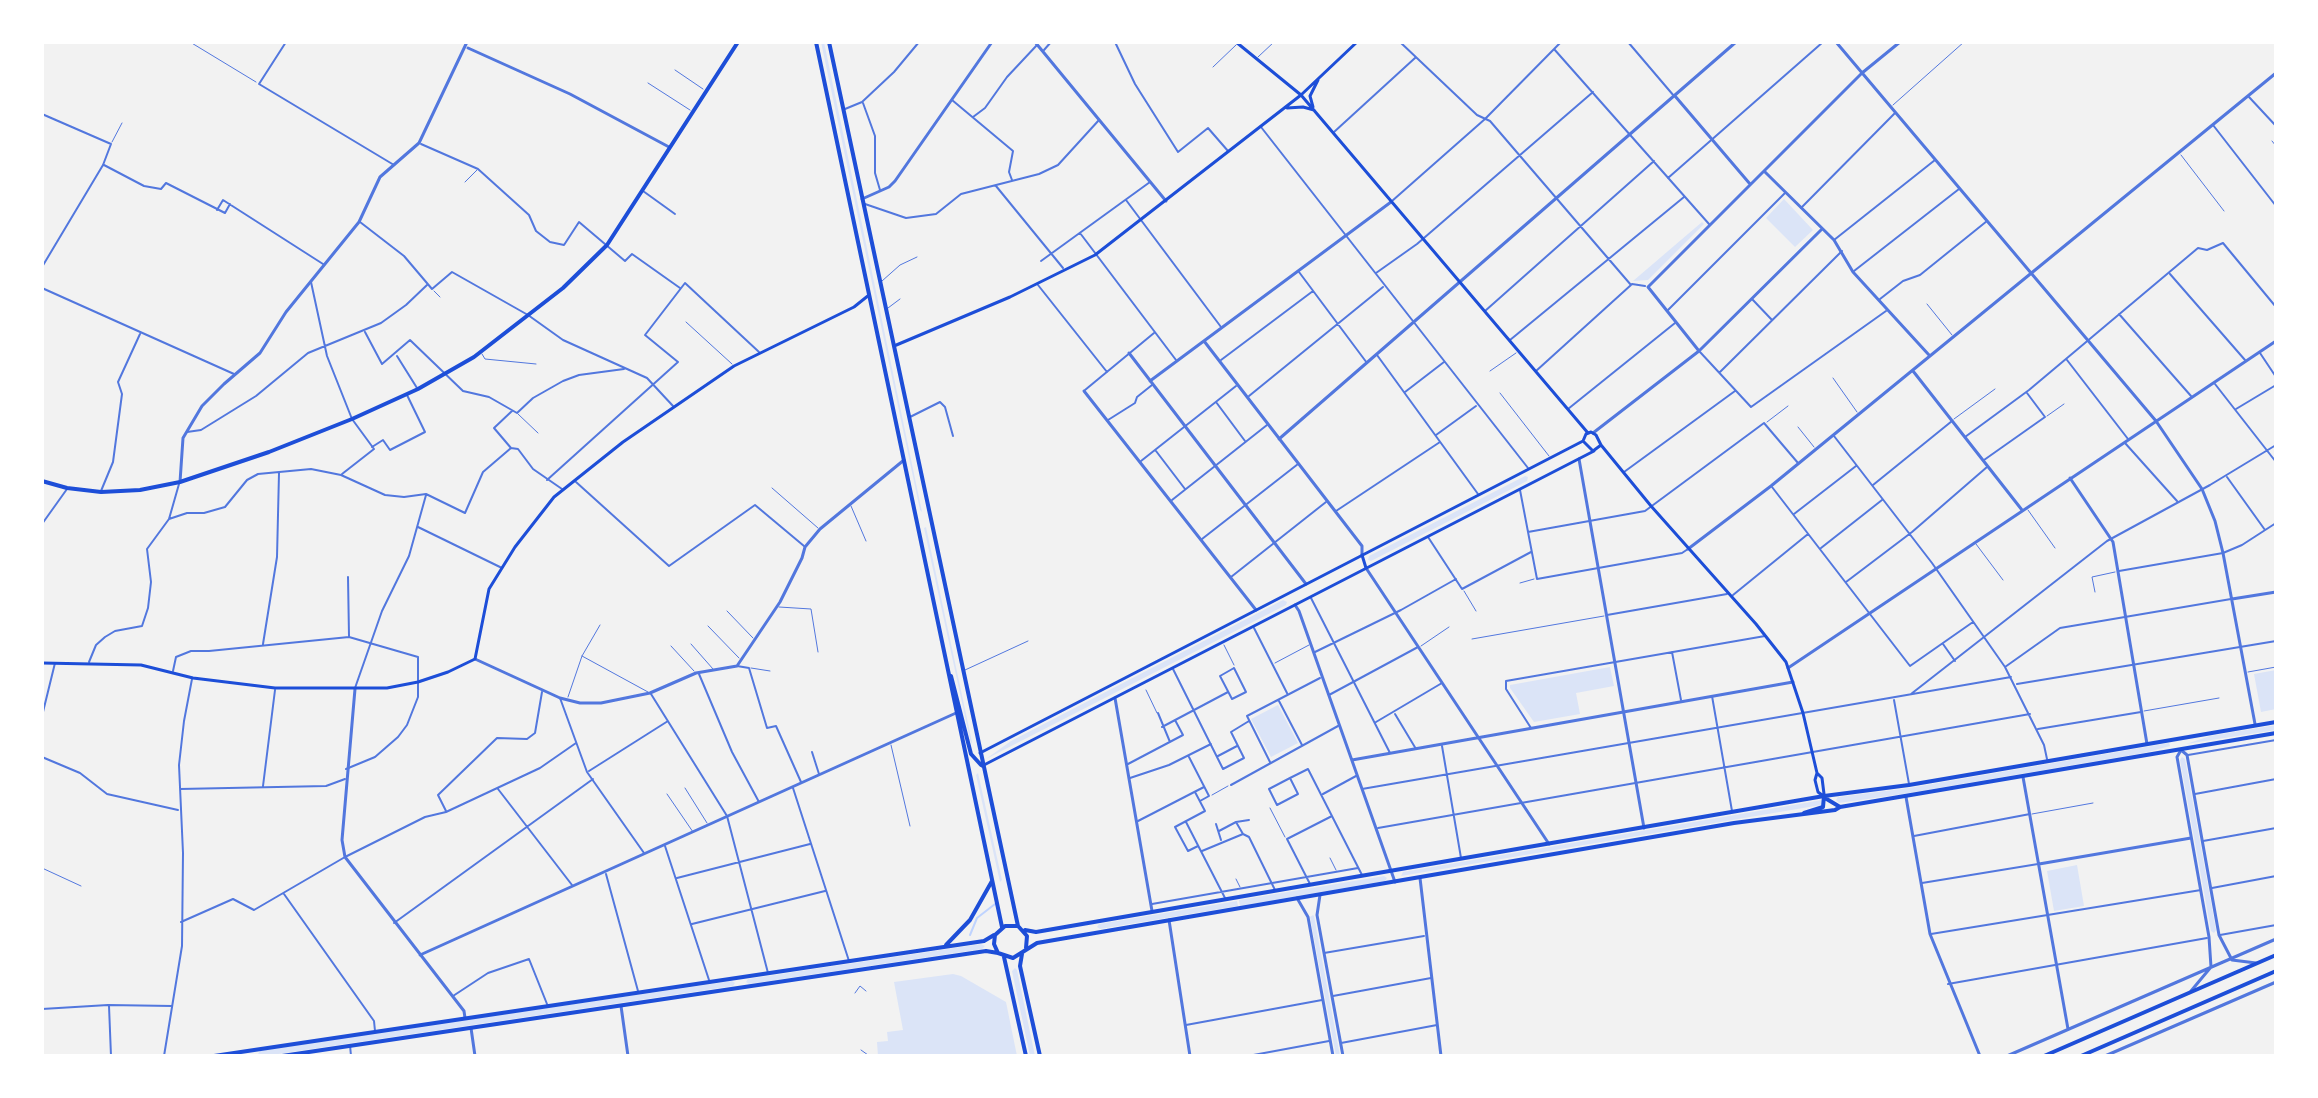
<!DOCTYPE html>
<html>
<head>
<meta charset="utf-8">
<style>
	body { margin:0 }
	#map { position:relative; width:2318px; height:1098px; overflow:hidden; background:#f2f2f2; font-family:"Nunito Sans",sans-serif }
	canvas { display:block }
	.frame { position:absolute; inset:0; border:44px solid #fff; pointer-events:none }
</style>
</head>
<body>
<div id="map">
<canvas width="2318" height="1098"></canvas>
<div class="frame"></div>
</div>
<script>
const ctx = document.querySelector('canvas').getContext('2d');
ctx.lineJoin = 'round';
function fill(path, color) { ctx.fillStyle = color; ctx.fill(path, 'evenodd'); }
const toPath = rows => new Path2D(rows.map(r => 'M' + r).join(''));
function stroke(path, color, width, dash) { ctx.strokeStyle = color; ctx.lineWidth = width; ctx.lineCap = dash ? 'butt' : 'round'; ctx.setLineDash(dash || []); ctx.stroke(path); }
fill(toPath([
	[821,42,824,42,922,512,920,510],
	[1784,199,1813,230,1795,247,1766,218],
	[1702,222,1704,224,1648,280,1633,281],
	[1525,476,1528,477,1527,481,1371,561,1368,560,1369,556],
	[926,527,972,742,971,744,924,528],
	[1283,600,1287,602,1286,605,986,759,1011,741],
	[1610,667,1614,686,1576,693,1580,714,1534,722,1510,688,1510,685],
	[2276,670,2276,709,2261,712,2254,674],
	[1278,705,1298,743,1271,757,1251,719],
	[2276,725,2276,730,2186,744,2210,736],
	[2169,743,2170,746,2144,753,1903,794,1839,803,1836,800,1838,797,1909,788],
	[2182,757,2185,759,2216,930,2214,933,2211,931,2180,760],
	[978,773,1002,880,1000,882,976,775],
	[1822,800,1821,805,1401,876,1403,872],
	[2077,865,2084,906,2054,911,2047,871],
	[1384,876,1387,878,1385,881,1240,906,1239,900],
	[1237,901,1238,906,1100,929,1097,927,1099,924],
	[1313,915,1314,916,1340,1056,1336,1056,1310,917],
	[981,944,985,946,982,949,749,984,746,982,748,979],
	[1015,968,1017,970,1035,1056,1030,1056,1012,971],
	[953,974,961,976,1006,1002,1017,1056,878,1056,877,1042,888,1041,887,1032,903,1030,894,982],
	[732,981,735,983,733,986,265,1056,258,1054,260,1051,347,1037]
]), '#dbe4f7');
stroke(toPath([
	[970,935,977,918,995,904]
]), '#bfd3fe', 2);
stroke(toPath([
	[190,42,256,82],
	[1258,57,1274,42],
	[1213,67,1236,45],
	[675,70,703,89],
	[648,83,690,110],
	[1893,105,1964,42],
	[2272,141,2276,146],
	[112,142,122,123],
	[2181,155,2224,211],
	[465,182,477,170],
	[882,281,900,265,917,257],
	[434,291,440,297],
	[1927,304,1952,335],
	[888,308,900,299],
	[686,322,732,364],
	[482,354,485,359,536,364],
	[1490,371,1516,353],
	[1833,378,1857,412],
	[1500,393,1549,456],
	[518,414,538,433],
	[2047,416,2064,404],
	[1954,419,1995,389],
	[1767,422,1788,406],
	[1798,427,1814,447],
	[772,488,818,528],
	[851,506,866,541],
	[2028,510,2055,548],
	[1976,544,2003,580],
	[1520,583,1534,579],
	[1464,591,1476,611],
	[2095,592,2092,577,2115,572],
	[779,607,811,609,818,652],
	[727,611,753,638],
	[708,626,739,658],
	[1472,639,1604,616],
	[691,644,713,669],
	[1224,645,1234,665],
	[671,646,694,671],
	[1421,646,1449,627],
	[582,656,648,692],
	[1275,663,1309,645],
	[751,668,770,671],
	[965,670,1028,641],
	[2248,672,2276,667],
	[1146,690,1157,713],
	[568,697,582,656,600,625],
	[2144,711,2219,698],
	[891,745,910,826],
	[685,788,707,823],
	[667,794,693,832],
	[1212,795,1228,786],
	[1270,808,1285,837],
	[2032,814,2093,803],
	[1330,858,1336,870],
	[42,868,81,886],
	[1236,879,1240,887],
	[855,993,860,986,866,991],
	[861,1050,868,1055]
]), '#5277de', 1);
stroke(toPath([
	[286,42,259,84,394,165],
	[1115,42,1135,84,1178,152,1208,128,1228,151],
	[1400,42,1477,115,1490,121,1631,285],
	[1628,42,1674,96],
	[1554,49,1709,224],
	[1044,50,1051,42],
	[42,83,42,87],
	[2249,97,2276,126],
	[952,100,1013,151,1009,172,1012,180],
	[863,103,875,136,875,173,880,190],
	[845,109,862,102,894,72,919,42],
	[42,114,111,144,103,165,42,267],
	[973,117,985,108,1007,77,1037,45],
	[2213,125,2276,206],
	[1261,127,1528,468],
	[1334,132,1415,58],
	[421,144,478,169,529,215,536,231,550,242,564,245,579,222,625,261,632,254,680,288],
	[104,165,144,186,161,189,166,183,225,213,230,204],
	[1668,178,1823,42],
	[996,186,1063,268],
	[643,191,675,214],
	[1126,200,1221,327],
	[1392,201,1485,119,1561,42],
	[865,204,906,218,936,214,961,194,1039,174,1058,165,1099,120],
	[1801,208,1895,113],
	[217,210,223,200,323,264],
	[360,222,404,256,432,289,452,272,528,315,563,340,647,378,673,406],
	[1080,233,1176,360],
	[1834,240,1935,160],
	[1041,261,1150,182],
	[1854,271,1959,189],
	[1299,272,1367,363],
	[1376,273,1417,244,1593,92],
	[2170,274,2245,360],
	[311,282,327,356,352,419,374,449,342,474],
	[1632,284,1645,286],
	[1038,285,1107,372],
	[42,288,234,374],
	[1752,299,1772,320],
	[1880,299,1903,281,1920,275,1987,221],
	[1668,310,1785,193],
	[1485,311,1654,161],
	[2119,314,2191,396],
	[365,332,382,364,410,340,463,391,489,397,517,413,533,398,563,381,579,375,624,369],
	[1510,340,1684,197],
	[1700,352,1751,407,1886,311],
	[2260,353,2276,377],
	[1377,355,1478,494],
	[397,356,417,388],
	[1221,360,1313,291],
	[2067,360,2128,439],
	[1536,371,1631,285],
	[1720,372,1842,251],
	[2215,384,2276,462],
	[1085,390,1154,333],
	[1405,392,1444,362],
	[1249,396,1383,287],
	[1216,402,1245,441],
	[1568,409,1675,323],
	[2236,409,2276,385],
	[512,411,494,428,511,448,518,449,533,469,562,489],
	[910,417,940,402,945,407,953,436],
	[1108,420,1135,403,1137,397,1152,385],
	[187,432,201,430,256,396,308,353,381,323,406,305,427,285],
	[1436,435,1476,406],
	[1834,436,1932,563,2005,667,2044,745,2047,759],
	[1965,437,2029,390,2198,248,2207,250,2223,243,2276,307],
	[2125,443,2177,501],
	[372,447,383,440,390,450,425,432,407,395],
	[1156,451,1185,489],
	[1984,460,2045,417,2027,393],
	[1141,461,1236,386],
	[1624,472,1735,391],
	[2227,477,2265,530],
	[547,480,678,362,645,335,685,283,759,352],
	[576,482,669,566,755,505,804,546],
	[1873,485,1952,421],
	[1772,487,1910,666,1973,622],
	[1520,490,1537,579,1682,553,1688,549],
	[101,491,113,462,122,394,118,382,140,334],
	[1172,500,1267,425],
	[1336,511,1440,442],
	[1794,514,1856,466],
	[169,519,187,513,204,513,225,507,247,480,258,474,311,469,341,475,385,495,404,497,426,494,465,513,483,472,511,448],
	[42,524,67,489],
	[418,527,502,568],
	[1528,532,1645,511,1764,423,1798,463],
	[1428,537,1462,589,1531,552],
	[1202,539,1298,464],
	[1821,548,1882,500],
	[2119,571,2223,553,2242,545,2276,523],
	[348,577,349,636],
	[1231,577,1326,502],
	[1846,582,1912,532,1987,467],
	[1733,595,1808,534],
	[1311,598,1390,753],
	[1607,615,1727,594],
	[1254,628,1287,693],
	[263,644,277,557,279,473],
	[1943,644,1955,661],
	[1315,652,1401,610,1456,579],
	[1672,652,1681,700],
	[89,662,96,645,105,637,115,631,142,626,148,608,151,582,147,549,169,519,179,484],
	[737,666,749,668,767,728,776,726,801,782],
	[2005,667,2060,628,2231,599],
	[1234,668,1246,692,1232,699,1220,676,1234,668],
	[1173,669,1223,769,1244,758,1231,732,1249,721],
	[173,671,176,657,191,651,209,651,349,637,418,657,418,697,407,725,398,737,375,757,346,769],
	[699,674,732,752,759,802],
	[2017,684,2276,641],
	[355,688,382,611,409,556,426,495],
	[651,694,727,816,768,973],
	[1911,694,2107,541,2210,485,2276,445],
	[1329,695,1418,647],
	[1712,696,1732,811],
	[560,698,587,772,644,853],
	[1894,700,1909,784],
	[1279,701,1302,745],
	[1158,713,1170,742],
	[1395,714,1416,749],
	[42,716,55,663],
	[1376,722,1442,683],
	[1162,727,1228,692],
	[1531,728,1506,689,1506,681,1765,636],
	[2038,729,2141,712],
	[1442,746,1461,858],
	[812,752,819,774],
	[2188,755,2276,740],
	[1218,756,1237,746],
	[42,757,80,773,107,794,178,810],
	[1189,757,1209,796,1200,801],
	[1270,762,1247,716,1320,678],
	[1128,764,1183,735,1175,720],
	[589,771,668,721],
	[1130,778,1169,765,1211,744],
	[1290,778,1298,794,1277,805,1269,789,1290,778,1308,769,1362,875],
	[1231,785,1338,726],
	[263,786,275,690],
	[793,788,849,961],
	[180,789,326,786,345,779],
	[498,789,572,885],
	[1362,789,2011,677],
	[1195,792,1205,811,1175,827,1188,851,1198,846],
	[1323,794,1356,776],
	[2195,794,2276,779],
	[446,811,438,795,497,738,527,739,535,733,542,692],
	[1138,821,1204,787],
	[1186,822,1225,898],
	[1236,822,1243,834,1249,837,1275,890],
	[1216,824,1221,840],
	[1378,828,2030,714],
	[1219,831,1236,822,1249,820],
	[1914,836,2030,814],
	[2203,841,2276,828],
	[665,846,709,980],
	[1202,851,1243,834],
	[606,874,638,991],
	[677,878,810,844],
	[1922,883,2038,864],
	[1310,884,1287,839,1332,816],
	[2212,888,2276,876],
	[284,894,374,1021,375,1031],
	[1152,904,1358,868],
	[181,922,233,899,254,910,345,857,425,817,446,812,540,768,576,743],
	[394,923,593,779],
	[692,924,825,891],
	[1931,934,2201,890],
	[2220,935,2276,925],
	[1324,953,1424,936],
	[1948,984,2207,938],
	[453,996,488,973,529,959,547,1004],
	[1333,996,1431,978],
	[109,1006,111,1056],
	[42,1009,108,1005,172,1006],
	[1186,1025,1322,1000],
	[1341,1043,1437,1025],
	[350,1045,351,1056],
	[164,1056,182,946,183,853,179,765,184,721,192,679],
	[1248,1056,1329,1041]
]), '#5277de', 2);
stroke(toPath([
	[1035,42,1166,201],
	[1836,42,2156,421,2202,489,2215,521,2223,553,2255,724],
	[468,48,570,94,669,147],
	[1675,96,1750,184],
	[1764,171,1834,240,1853,272,1929,355],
	[862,199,889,187,895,181,992,42],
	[1204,341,1362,546,1362,555],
	[1699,351,1648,287,1862,73,1900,42],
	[1129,353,1306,584],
	[1913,371,2022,510],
	[1150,381,1391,202],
	[1084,391,1256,610],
	[1593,433,1699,351,1821,230],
	[1279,439,1736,42],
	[1579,459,1644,828],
	[2070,478,2113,542,2147,744],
	[180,482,183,438,202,406,224,384,260,353,286,312,359,222,380,177,419,143,467,42],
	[1688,549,1771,486,2276,73],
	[1366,568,1549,844],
	[2232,599,2276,592],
	[1295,605,1299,611,1395,882],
	[475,659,560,698,580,703,601,703,650,693,696,673,737,666,780,602,802,558,805,547,820,529,904,460],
	[1788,668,2276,341],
	[355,689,342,840,345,857,464,1011,465,1018],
	[1115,698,1152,911],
	[2181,750,2177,757,2209,937,2211,967,2191,991],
	[2181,750,2187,755,2219,935,2232,960,2256,963],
	[1352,760,1793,682],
	[2023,777,2068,1029],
	[1906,797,1930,934,1980,1056],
	[2039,864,2191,838],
	[1420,878,1441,1056],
	[1320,895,1317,915,1343,1056],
	[1297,898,1308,917,1333,1056],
	[1169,920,1190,1056],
	[420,955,956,713],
	[621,1006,628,1056],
	[471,1028,475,1056],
	[2007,1056,2276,939],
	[2105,1056,2276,982]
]), '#5277de', 3);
stroke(toPath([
	[1236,42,1301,95,1588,433],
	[1313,107,1310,96,1318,80],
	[1287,108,1303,107,1314,110],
	[894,346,1010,297,1095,255,1301,95,1357,42],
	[1584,442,1593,451,1601,445],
	[1362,555,1366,568],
	[42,663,141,665,193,678,275,688,387,688,418,682,448,672,475,659,489,589,515,547,554,497,623,442,734,366,854,307,869,295],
	[980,753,1583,441,1586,434,1591,432,1596,435,1601,445,1651,506,1756,624,1786,662,1803,713,1817,773,1815,780,1818,792,1822,795],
	[982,766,1594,451],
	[1817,773,1822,778,1824,794]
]), '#1d4ed8', 3);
stroke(toPath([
	[816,42,1002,927],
	[829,42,1018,926],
	[42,481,67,488,101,492,140,490,180,482,269,452,352,419,418,389,474,357,563,288,607,245,738,42],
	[951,676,971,754,981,765],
	[1825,798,1840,807],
	[1804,813,1823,807,1824,796],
	[1025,930,1036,932,1824,796,1909,785,2276,722],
	[946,945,970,920,992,881],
	[1026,948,1027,936,1018,926,1005,926,995,935,994,944,998,953,1013,958,1037,943,1734,823,1835,810,1840,807,2276,733],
	[1022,954,1020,966,1040,1056],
	[1004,957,1026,1056],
	[214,1056,984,941,994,935],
	[282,1056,986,951,998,953]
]), '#1d4ed8', 4);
stroke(toPath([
	[2044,1056,2276,955],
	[2081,1056,2276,971]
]), '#1d4ed8', 4);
</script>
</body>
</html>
